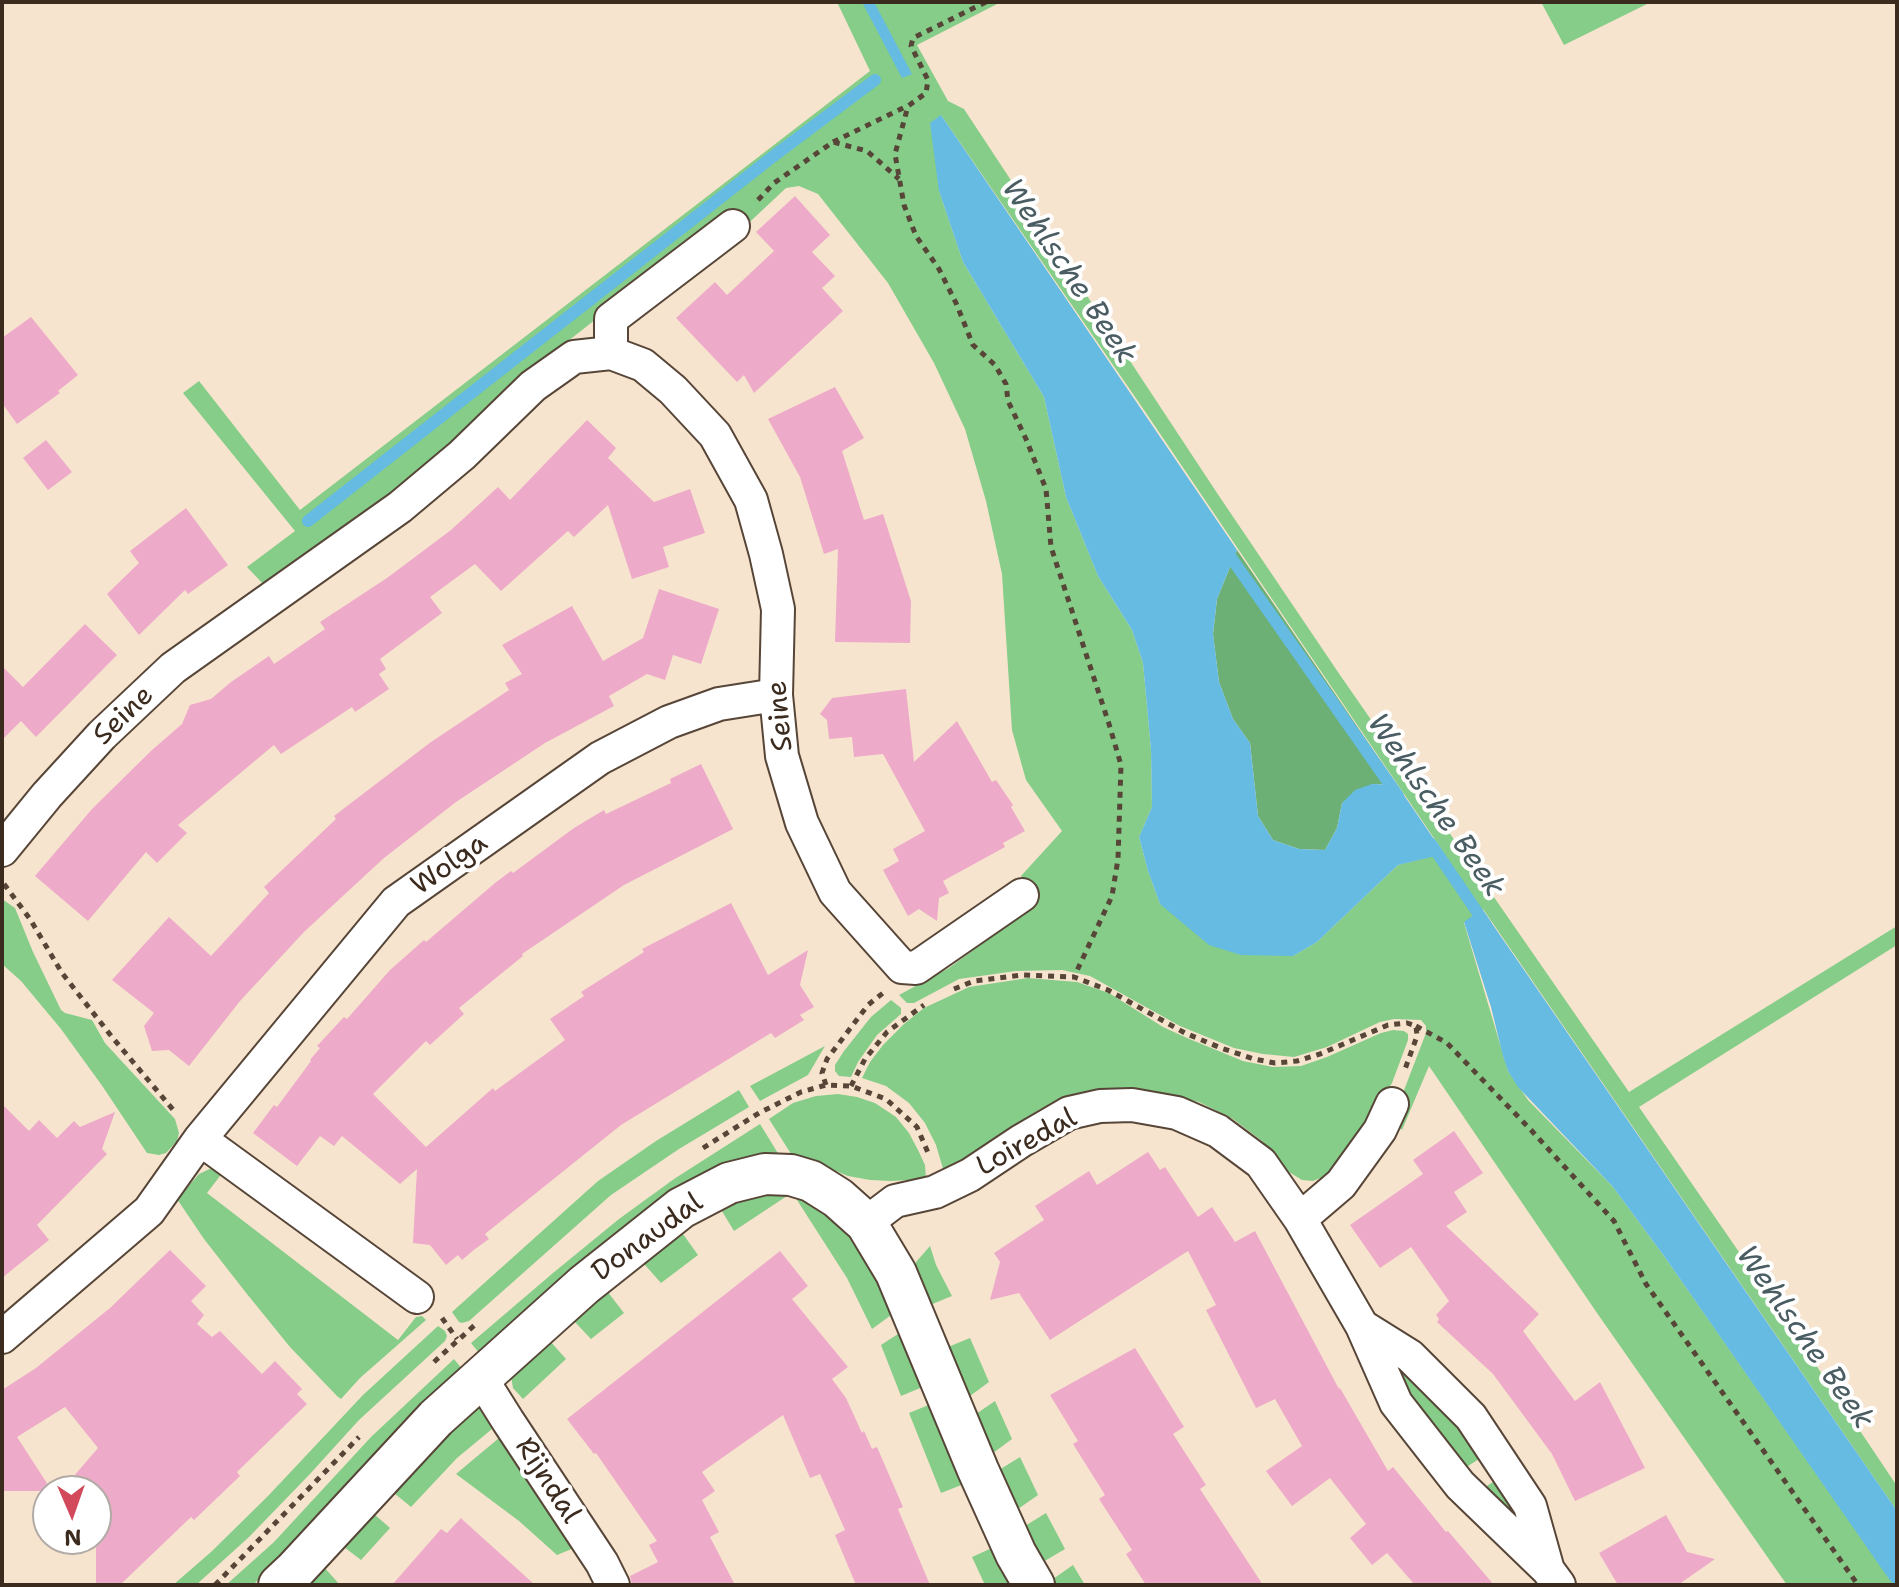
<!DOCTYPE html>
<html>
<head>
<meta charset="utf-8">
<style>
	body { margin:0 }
	#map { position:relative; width:1899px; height:1587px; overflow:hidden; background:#f7e4ce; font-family:"Shantell Sans",sans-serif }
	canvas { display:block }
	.frame { position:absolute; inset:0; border:4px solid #3b2a1e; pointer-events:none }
	.north { position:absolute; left:32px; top:1475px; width:80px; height:80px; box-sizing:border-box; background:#fff; border:2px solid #b1aaa5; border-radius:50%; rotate:178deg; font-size:22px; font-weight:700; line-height:32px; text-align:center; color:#3b2a1e }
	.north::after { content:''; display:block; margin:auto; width:28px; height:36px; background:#d1495b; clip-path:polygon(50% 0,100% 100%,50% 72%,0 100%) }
</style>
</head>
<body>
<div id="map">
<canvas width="1899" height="1587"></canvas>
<div class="frame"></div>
<div class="north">N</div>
</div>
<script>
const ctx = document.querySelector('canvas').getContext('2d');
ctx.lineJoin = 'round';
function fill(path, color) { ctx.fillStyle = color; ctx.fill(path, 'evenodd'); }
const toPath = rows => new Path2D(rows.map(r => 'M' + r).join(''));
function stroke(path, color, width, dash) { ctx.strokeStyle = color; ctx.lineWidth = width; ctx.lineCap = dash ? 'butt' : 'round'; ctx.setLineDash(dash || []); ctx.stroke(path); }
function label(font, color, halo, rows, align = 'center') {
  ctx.font = font + ' "Shantell Sans",sans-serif'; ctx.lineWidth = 8; ctx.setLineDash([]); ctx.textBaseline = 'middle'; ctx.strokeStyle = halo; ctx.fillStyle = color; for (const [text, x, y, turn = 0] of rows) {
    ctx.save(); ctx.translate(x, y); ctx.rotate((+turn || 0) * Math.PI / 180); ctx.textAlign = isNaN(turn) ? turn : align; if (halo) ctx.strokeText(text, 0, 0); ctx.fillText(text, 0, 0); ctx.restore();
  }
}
fill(toPath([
	[837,2,1001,2,917,45,948,101,964,109,1217,493,1340,675,1629,1092,1897,926,1897,945,1639,1107,1779,1310,1897,1486,1897,1511,1483,909,1464,923,1508,1071,1528,1100,1613,1187,1664,1256,1894,1585,1787,1585,1597,1313,1429,1066,1402,1130,1397,1125,1396,1111,1426,1033,1426,1026,1421,1020,1394,1019,1380,1022,1327,1047,1294,1057,1263,1054,1234,1048,1180,1026,1090,976,1062,970,1016,971,959,979,914,1003,907,1003,899,995,949,968,1038,902,1021,876,1062,831,1026,780,1012,730,1002,574,986,501,965,429,934,363,888,283,818,194,799,186,786,188,739,232,643,282,563,345,473,428,399,492,264,585,247,567,295,531,183,393,199,381,300,510,870,71],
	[941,115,1144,410,1444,853,1398,865,1317,942,1293,956,1160,904,1148,871,1139,837,1152,807,1151,750,1143,663,1132,630,1098,576,1066,497,1044,397,963,262,939,191],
	[1541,2,1651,2,1564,45],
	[2,899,15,908,33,952,61,1010,65,1013,92,1020,105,1043,175,1119,179,1133,177,1141,166,1153,159,1155,147,1153,103,1087,61,1029,21,981,2,964],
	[1028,978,1077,982,1109,993,1163,1027,1187,1038,1243,1061,1273,1067,1301,1066,1327,1057,1381,1033,1393,1030,1404,1031,1408,1034,1408,1040,1392,1083,1363,1130,1338,1163,1325,1176,1313,1181,1302,1180,1289,1172,1262,1141,1233,1119,1199,1102,1149,1090,1109,1090,1075,1096,1040,1109,1001,1134,965,1163,944,1172,936,1145,925,1123,909,1103,886,1086,862,1078,870,1062,883,1045,904,1024,924,1008,969,987],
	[891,1000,901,1008,901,1014,877,1035,858,1062,851,1077,839,1076,835,1071,835,1065,844,1051,871,1017],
	[825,1046,808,1075,760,1101,750,1086],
	[739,1090,749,1107,679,1149,611,1195,469,1321,462,1323,459,1322,452,1312,598,1181,656,1141],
	[838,1094,857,1097,875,1103,896,1117,909,1133,919,1152,925,1165,926,1179,891,1181,870,1180,848,1176,817,1163,793,1157,769,1119,793,1103,816,1096],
	[760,1124,779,1155,480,1354,471,1343,553,1273,619,1219,674,1179],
	[218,1165,223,1172,207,1193,398,1340,416,1317,422,1316,426,1320,360,1378,341,1399,337,1396,290,1347,247,1294,204,1239,177,1199,199,1174],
	[787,1190,787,1196,734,1231,720,1208,721,1201],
	[798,1193,838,1217,870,1258,894,1313,872,1329,847,1278,797,1200],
	[676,1233,683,1234,698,1255,661,1283,645,1265,645,1259],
	[930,1246,936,1265,952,1296,930,1305,914,1269,916,1262],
	[607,1291,624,1313,591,1339,573,1320],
	[438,1326,445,1331,447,1336,445,1341,359,1420,309,1475,249,1537,196,1585,173,1585,211,1552,268,1496,363,1395],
	[901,1332,925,1386,901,1396,881,1345],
	[970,1338,989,1382,970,1396,963,1393,948,1347],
	[550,1341,566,1359,523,1399,513,1388,511,1377],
	[1387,1356,1448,1412,1480,1451,1479,1459,1465,1468,1409,1397],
	[454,1359,463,1370,253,1585,226,1585,274,1542,371,1437],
	[995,1401,1012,1439,993,1453,987,1451,976,1414],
	[931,1404,964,1484,941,1493,909,1413],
	[473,1408,480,1408,489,1411,498,1424,457,1458,411,1507,394,1493,394,1486],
	[505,1433,574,1548,557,1555,519,1521,456,1474],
	[1020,1457,1038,1495,1018,1509,1012,1508,999,1470],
	[1493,1482,1501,1483,1528,1530,1482,1489],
	[367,1512,374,1514,390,1528,361,1560,344,1547,344,1539],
	[1046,1513,1065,1549,1043,1562,1040,1561,1025,1526],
	[994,1547,1018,1585,985,1585,972,1557],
	[1073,1565,1085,1585,1051,1585,1053,1579],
	[323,1566,340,1585,298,1585]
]), '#85cd89');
fill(toPath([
	[1237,550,1397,785,1372,784,1342,803,1337,828,1325,850,1299,849,1273,840,1258,816,1250,743,1233,719,1219,682,1213,634,1217,599]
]), '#6cb075');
fill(toPath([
	[862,2,874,2,912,74,902,78],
	[941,115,1237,550,1217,599,1213,634,1219,682,1233,719,1250,743,1258,816,1273,840,1299,849,1325,850,1337,828,1342,803,1355,790,1372,784,1397,785,1444,854,1398,865,1317,942,1293,956,1241,955,1209,945,1160,904,1148,871,1139,837,1152,807,1151,750,1143,663,1132,630,1098,576,1066,497,1044,397,963,262,939,191,930,123],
	[1482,909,1897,1511,1897,1585,1894,1585,1889,1579,1664,1256,1613,1187,1518,1087,1508,1071,1503,1056,1491,1007,1464,922]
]), '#65bbe2');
stroke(toPath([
	[308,521,771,158,875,80],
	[1225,549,1398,796],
	[1431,844,1486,925]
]), '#65bbe2', 12);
fill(toPath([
	[795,196,830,235,812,252,835,276,822,288,843,311,754,393,744,375,737,382,676,318,715,282,727,295,774,251,756,232],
	[31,317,78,375,58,391,60,393,17,424,2,403,2,338],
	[835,387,864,438,842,451,864,520,883,514,911,601,910,643,835,642,838,549,824,554,800,477,768,419],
	[587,420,616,448,608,458,654,502,690,489,705,533,663,547,669,567,632,579,608,505,574,537,568,531,501,591,475,564,430,597,442,613,380,659,386,669,379,674,389,689,355,712,352,707,281,754,274,745,178,825,187,833,157,863,146,852,88,921,35,876,92,809,152,750,182,724,190,705,211,699,231,682,269,656,274,664,325,629,320,622,387,578,451,530,498,487,510,500],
	[46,440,72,472,48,490,23,458],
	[186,508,228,565,188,594,185,590,139,635,107,594,139,563,130,551],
	[659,589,719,609,701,664,673,655,665,680,647,674,609,696,614,706,545,743,456,802,384,858,304,932,240,1001,189,1066,169,1050,152,1051,144,1026,154,1013,112,980,169,917,211,956,269,893,264,887,336,819,334,816,431,742,509,690,505,683,522,674,502,645,572,606,603,661,643,638],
	[85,624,117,655,36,737,21,721,2,740,2,666,23,687],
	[906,689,914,762,957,721,992,782,996,780,1013,805,1011,807,1025,831,1003,843,1005,847,943,881,949,893,939,898,937,921,919,909,908,916,883,870,899,861,893,849,925,831,883,754,854,757,852,737,829,739,827,720,820,714,832,698],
	[701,764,733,829,624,885,522,954,523,956,459,1008,464,1014,430,1045,426,1041,373,1094,426,1147,493,1088,495,1091,565,1040,550,1019,584,996,581,992,644,952,642,949,731,903,768,975,808,950,800,985,814,1007,800,1015,804,1020,775,1038,771,1033,621,1125,485,1234,489,1239,475,1249,462,1260,458,1255,446,1265,430,1245,413,1243,417,1169,400,1184,342,1136,334,1146,320,1136,297,1166,253,1133,274,1105,277,1107,311,1061,310,1060,320,1048,317,1046,344,1017,347,1019,390,970,424,940,426,942,495,883,511,871,513,873,574,828,604,810,606,814,671,783,670,779],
	[2,1104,29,1131,39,1120,57,1138,74,1121,80,1127,115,1112,102,1149,107,1154,37,1225,49,1240,2,1278],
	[1454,1131,1483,1173,1454,1192,1467,1212,1446,1226,1539,1314,1523,1331,1575,1401,1600,1382,1645,1468,1575,1501,1552,1454,1493,1374,1437,1322,1439,1319,1436,1315,1449,1301,1411,1247,1380,1268,1350,1225,1423,1174,1413,1160],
	[1148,1152,1160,1170,1165,1167,1198,1217,1212,1207,1235,1242,1255,1231,1339,1389,1340,1388,1388,1471,1393,1467,1446,1532,1448,1531,1494,1585,1415,1585,1387,1553,1372,1565,1350,1538,1366,1524,1330,1478,1292,1506,1266,1471,1302,1446,1275,1399,1256,1408,1206,1310,1216,1305,1188,1251,1050,1340,1019,1293,990,1300,1000,1262,994,1253,1044,1220,1035,1206,1089,1171,1097,1185],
	[170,1250,206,1286,191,1301,204,1315,197,1324,212,1337,220,1331,262,1374,275,1361,302,1389,297,1394,307,1404,237,1472,240,1476,194,1520,191,1517,120,1585,96,1585,96,1491,61,1491,98,1448,65,1407,17,1437,52,1491,2,1491,2,1390,36,1368,110,1308],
	[780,1251,808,1286,792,1299,848,1367,832,1379,846,1398,862,1433,864,1431,872,1449,877,1447,903,1507,898,1509,930,1585,856,1585,835,1535,845,1530,820,1474,810,1478,783,1415,702,1472,715,1491,702,1500,719,1532,710,1537,735,1585,632,1585,630,1576,658,1562,649,1545,657,1541,596,1453,594,1454,567,1419],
	[1135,1348,1184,1427,1173,1434,1206,1485,1200,1489,1263,1585,1146,1585,1126,1554,1132,1550,1099,1499,1105,1495,1073,1444,1078,1441,1050,1395],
	[1666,1515,1687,1552,1715,1559,1678,1585,1618,1585,1599,1553],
	[461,1518,464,1521,535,1585,392,1585,441,1529,447,1533]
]), '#edabc9');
const minor = toPath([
	[611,353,611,319,733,226],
	[2,850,47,795,102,735,173,668,400,507,462,455,533,386,574,357,611,353,643,365,673,390,715,435,751,500,766,554,778,609,776,695,782,756,802,823,835,892,902,967,916,968,1022,895],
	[200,1139,417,1297],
	[1300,1219,1341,1184,1380,1130,1392,1104],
	[866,1223,895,1201,935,1192,970,1175,1021,1141,1069,1113,1100,1106,1132,1105,1177,1113,1218,1131,1261,1163,1300,1219,1362,1326,1396,1403,1460,1485,1548,1570,1559,1585],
	[1362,1326,1410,1356,1471,1417,1530,1506,1548,1570],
	[2,1337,149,1211,200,1139,396,902,600,758,669,722,719,704,776,695],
	[481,1378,508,1421,602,1563,613,1585]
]);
const tertiary = toPath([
	[279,1585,295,1570,436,1418,584,1285,681,1208,729,1183,765,1174,791,1175,811,1181,838,1198,866,1223,896,1273,978,1470,1016,1554,1034,1585]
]);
stroke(minor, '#574638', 36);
stroke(tertiary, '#574638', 44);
stroke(toPath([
	[986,2,913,38,911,46,928,80,926,93,908,106,895,154,904,205,916,236,939,269,956,303,973,345,995,365,1006,384,1008,401,1026,439,1046,489,1051,547,1109,724,1121,765,1118,859,1112,896,1074,977],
	[833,142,907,106],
	[758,200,774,183,833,142,867,151,899,179],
	[4,884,30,919,62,973,112,1037,175,1112],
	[954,989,974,981,1023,975,1074,977,1108,990,1185,1033,1221,1048,1254,1059,1275,1063,1297,1061,1320,1054,1388,1025,1407,1023,1416,1026,1417,1036,1404,1072],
	[1416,1026,1447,1043,1531,1130,1614,1221,1646,1284,1858,1585],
	[826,1085,822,1073,827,1059,868,1005,883,993],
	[851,1086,865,1059,887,1032,924,1005],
	[703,1148,759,1113,801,1092,826,1085,851,1086,886,1099,917,1127,929,1155],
	[442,1318,457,1339],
	[434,1362,477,1323],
	[215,1585,359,1437]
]), '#574638', 5, [6, 6]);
stroke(minor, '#fff', 32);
stroke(tertiary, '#fff', 40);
label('28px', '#3b2a1e', '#fff', [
	["Seine",124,716,-44],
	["Seine",781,716,-95],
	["Wolga",450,865,-35],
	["Loiredal",1027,1143,-29],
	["Donaudal",648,1238,-36],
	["Rijndal",547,1481,57]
]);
label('italic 30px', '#4a5d63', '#fff', [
	["Wehlsche Beek",1068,272,56],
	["Wehlsche Beek",1435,806,55],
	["Wehlsche Beek",1804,1338,55]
]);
</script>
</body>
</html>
